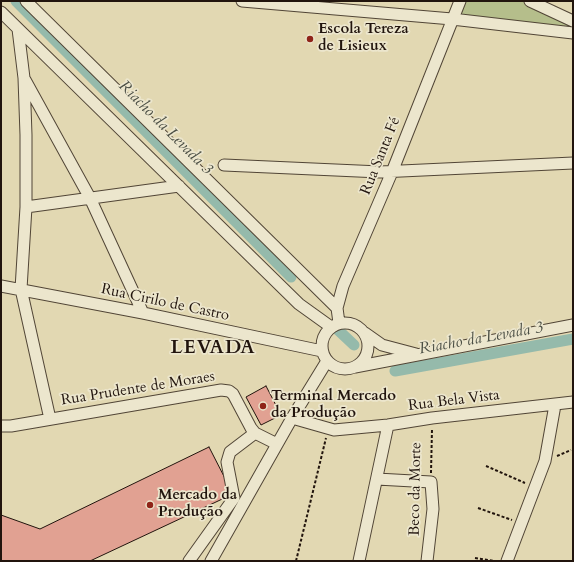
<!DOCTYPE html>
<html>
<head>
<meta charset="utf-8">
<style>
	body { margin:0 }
	#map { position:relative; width:574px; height:562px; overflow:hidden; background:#e2d8b2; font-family:Cardo,serif }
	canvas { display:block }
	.frame { position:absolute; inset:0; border:2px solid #21140d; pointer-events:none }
</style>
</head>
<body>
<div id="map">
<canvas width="574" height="562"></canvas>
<div class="frame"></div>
</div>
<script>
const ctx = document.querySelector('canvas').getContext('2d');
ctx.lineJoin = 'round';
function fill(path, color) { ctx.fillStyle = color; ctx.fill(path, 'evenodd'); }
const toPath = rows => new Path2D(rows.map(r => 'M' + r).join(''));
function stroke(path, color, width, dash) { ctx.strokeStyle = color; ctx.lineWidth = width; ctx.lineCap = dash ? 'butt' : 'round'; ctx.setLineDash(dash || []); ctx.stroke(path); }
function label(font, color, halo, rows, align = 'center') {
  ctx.font = font + ' Cardo,serif'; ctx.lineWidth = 3.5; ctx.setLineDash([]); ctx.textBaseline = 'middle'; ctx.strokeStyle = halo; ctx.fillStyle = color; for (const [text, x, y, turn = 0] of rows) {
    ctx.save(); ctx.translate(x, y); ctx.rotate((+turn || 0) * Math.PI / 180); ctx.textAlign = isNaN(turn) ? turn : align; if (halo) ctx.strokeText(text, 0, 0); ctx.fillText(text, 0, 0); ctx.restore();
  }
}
fill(toPath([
	[466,1,522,1,573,25,573,28,460,16]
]), '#b5be8b');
stroke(toPath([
	[16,1,291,277],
	[337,329,354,345],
	[395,371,573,339]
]), '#95baab', 11);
const building = toPath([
	[266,386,281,415,261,425,246,397,266,386],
	[209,447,233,494,90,561,1,561,1,515,40,529,209,447]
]);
fill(building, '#e1a192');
stroke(building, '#21140d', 1);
const minor = toPath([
	[26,1,337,308],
	[242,1,452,19,573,33],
	[530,1,573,21],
	[1,12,299,304,331,327],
	[18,29,24,78,26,135,26,207,21,289,50,419],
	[25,80,90,198,143,313],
	[224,165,380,172,573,163],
	[26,207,179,186],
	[1,286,143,313,322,351],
	'322 346a23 23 0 1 1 46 0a23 23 0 1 1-46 0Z',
	[339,323,337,308,343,286,392,172,460,1],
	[365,333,382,345,416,354],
	[355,367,573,325],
	[292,418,334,430,388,425,432,418,573,402],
	[1,426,11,426,221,390,229,391,233,394,251,428,255,433,277,444],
	[377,479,431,482,433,509,427,561],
	[189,561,234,498,227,462,230,452,255,433],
	[211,561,292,418,327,361],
	[359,561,388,425],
	[507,561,545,461,555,405]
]);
stroke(minor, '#514536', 13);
stroke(toPath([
	[557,456,571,450],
	[486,466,525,483],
	[431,473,432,429],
	[478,508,512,520],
	[475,558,494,561],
	[296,561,326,438]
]), '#21140d', 2, [3, 2]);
stroke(minor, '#ece6cd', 11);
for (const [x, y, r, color] of [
	[310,39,4,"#8f2418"],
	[263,406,4,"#8f2418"],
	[150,505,4,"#8f2418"]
]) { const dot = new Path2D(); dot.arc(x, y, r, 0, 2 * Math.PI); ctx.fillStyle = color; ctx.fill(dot); stroke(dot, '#ece6cd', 1.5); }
label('bold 15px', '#21140d', '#ece6cd', [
	["Escola Tereza",318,30],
	["de Lisieux",318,47],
	["Terminal Mercado",271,397],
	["da Produção",271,414],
	["Mercado da",158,496],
	["Produção",158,513]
], 'left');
label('15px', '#21140d', '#ece6cd', [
	["Rua Santa Fé",381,156,-68],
	["Rua Cirilo de Castro",165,303,12],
	["Rua Prudente de Moraes",138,389,-9],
	["Rua Bela Vista",454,401,-7],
	["Beco da Morte",416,489,-89]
]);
label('italic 16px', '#4a4e44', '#ece6cd', [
	["Riacho da Levada 3",165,128,45],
	["Riacho da Levada 3",481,339,-10]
]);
ctx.letterSpacing = '1px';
label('bold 19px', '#21140d', '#ece6cd', [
	["LEVADA",213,349]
]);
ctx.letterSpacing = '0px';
</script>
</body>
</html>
